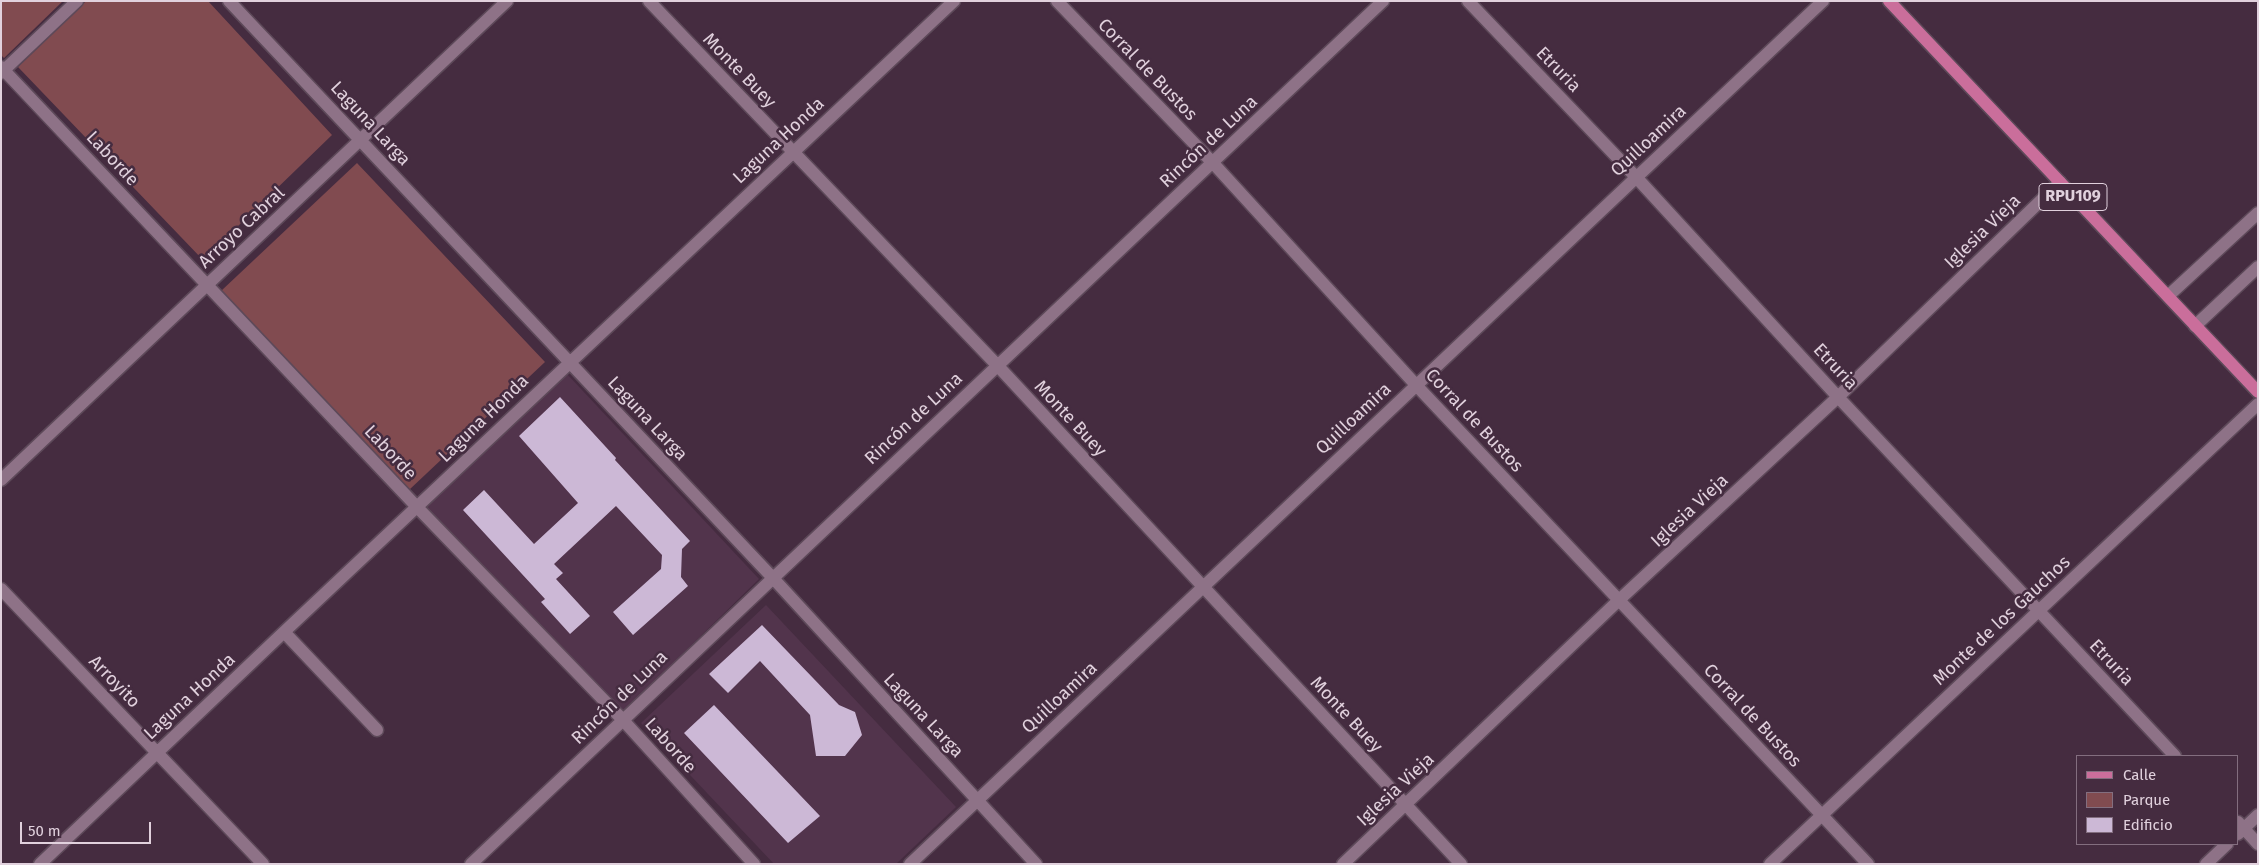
<!DOCTYPE html>
<html>
<head>
<meta charset="utf-8">
<style>
	body { margin:0 }
	#map { position:relative; width:2259px; height:865px; overflow:hidden; background:#452c40; font-family:"Fira Sans",sans-serif }
	canvas { display:block }
	.frame { position:absolute; inset:0; border:2px solid #e1d1dd; pointer-events:none }
	.legend { position:absolute; left:2076px; top:755px; width:162px; height:90px; box-sizing:border-box; background:#452c40; border:1px solid #836e7f; margin:0; padding:6px 9px; list-style:none; font-size:15px; color:#e1d1dd }
	.legend li { display:flex; align-items:center; gap:10px; height:25px }
	.legend b { width:25px; border:1px solid #836e7f }
	.scale { position:absolute; left:20px; top:822px; width:131px; height:22px; box-sizing:border-box; border:2px solid #e1d1dd; border-top:0; padding-left:6px; font-size:15px; line-height:18px; white-space:nowrap; color:#e1d1dd; -webkit-text-stroke:4px #452c40; paint-order:stroke }
</style>
</head>
<body>
<div id="map">
<canvas width="2259" height="865"></canvas>
<div class="frame"></div>
<ul class="legend">
<li><b style="height:6px;background:#ca6e9b"></b>Calle</li>
<li><b style="height:14px;background:#814b50"></b>Parque</li>
<li><b style="height:14px;background:#ccb8d6"></b>Edificio</li>
</ul>
<div class="scale">50 m</div>
</div>
<script>
const ctx = document.querySelector('canvas').getContext('2d');
ctx.lineJoin = 'round';
function fill(path, color) { ctx.fillStyle = color; ctx.fill(path, 'evenodd'); }
const toPath = rows => new Path2D(rows.map(r => 'M' + r).join(''));
function stroke(path, color, width, dash) { ctx.strokeStyle = color; ctx.lineWidth = width; ctx.lineCap = dash ? 'butt' : 'round'; ctx.setLineDash(dash || []); ctx.stroke(path); }
function label(font, color, halo, rows, align = 'center') {
  ctx.font = font + ' "Fira Sans",sans-serif'; ctx.lineWidth = 5; ctx.setLineDash([]); ctx.textBaseline = 'middle'; ctx.strokeStyle = halo; ctx.fillStyle = color; for (const [text, x, y, turn = 0] of rows) {
    ctx.save(); ctx.translate(x, y); ctx.rotate((+turn || 0) * Math.PI / 180); ctx.textAlign = isNaN(turn) ? turn : align; if (halo) ctx.strokeText(text, 0, 0); ctx.fillText(text, 0, 0); ctx.restore();
  }
}
fill(toPath([
	[567,374,759,579,623,712,417,507],
	[766,605,956,807,896,864,774,864,641,723]
]), '#52344c');
fill(toPath([
	[1,1,63,1,4,58,1,55],
	[86,1,208,1,332,135,203,260,18,67],
	[357,163,545,362,409,490,221,291]
]), '#814b50');
fill(toPath([
	[560,397,616,458,615,460,690,541,682,549,681,577,688,586,633,635,613,612,661,569,662,555,616,506,554,564,563,573,556,579,590,616,570,634,541,602,545,599,463,510,484,490,534,544,578,503,519,436],
	[762,625,839,705,855,712,862,735,845,756,816,756,810,715,760,661,728,693,709,674],
	[714,705,820,816,788,843,684,733]
]), '#ccb8d6');
const minor = toPath([
	[229,1,772,577,1036,864],
	[649,1,997,365,1461,864],
	[1057,1,1213,163,1416,385,1868,864],
	[1468,1,1636,177,1838,397,2175,756],
	[1,67,417,507,622,719,754,864],
	[1,73,77,1],
	[2168,296,2258,213],
	[2195,326,2258,267],
	[1,480,507,1],
	[1,589,263,864],
	[284,632,377,730],
	[2238,822,2258,844],
	[2238,834,2258,815],
	[40,864,284,632,954,1],
	[471,864,1383,1],
	[910,864,1823,1],
	[1343,864,1619,600,1838,397,2060,182],
	[1770,864,2258,404],
	[2206,864,2227,844]
]);
const major = toPath([
	[1889,1,2258,392]
]);
stroke(minor, '#5d4959', 15);
stroke(major, '#5d4959', 15);
stroke(minor, '#8e7287', 12);
stroke(major, '#ca6e9b', 12);
for (const [x, y, w] of [
	[2073,197,68]
]) { const box = new Path2D(); box.roundRect(x - w / 2, y - 13.5, w, 27, 4); ctx.fillStyle = '#452c40'; ctx.fill(box); stroke(box, '#e1d1dd', 1); }
label('bold 16px', '#e1d1dd', null, [
	["RPU109",2073,197]
]);
label('18px', '#e1d1dd', '#452c40', [
	["Corral de Bustos",1147,70,46],
	["Etruria",1558,70,46],
	["Monte Buey",739,71,46],
	["Laguna Larga",370,124,47],
	["Laguna Honda",779,141,-43],
	["Quilloamira",1649,141,-43],
	["Rincón de Luna",1209,142,-43],
	["Laborde",112,159,47],
	["Arroyo Cabral",242,228,-43],
	["Iglesia Vieja",1983,232,-44],
	["Etruria",1835,367,47],
	["Laguna Honda",484,419,-44],
	["Laguna Larga",647,419,47],
	["Rincón de Luna",914,419,-43],
	["Monte Buey",1070,419,47],
	["Quilloamira",1354,419,-43],
	["Corral de Bustos",1474,421,47],
	["Laborde",390,453,47],
	["Iglesia Vieja",1690,511,-43],
	["Monte de los Gauchos",2002,621,-43],
	["Etruria",2111,663,47],
	["Arroyito",114,682,46],
	["Laguna Honda",190,697,-43],
	["Rincón de Luna",620,698,-44],
	["Quilloamira",1060,698,-43],
	["Monte Buey",1346,715,47],
	["Laguna Larga",923,716,47],
	["Corral de Bustos",1752,716,47],
	["Laborde",670,746,48],
	["Iglesia Vieja",1396,790,-43]
]);
</script>
</body>
</html>
